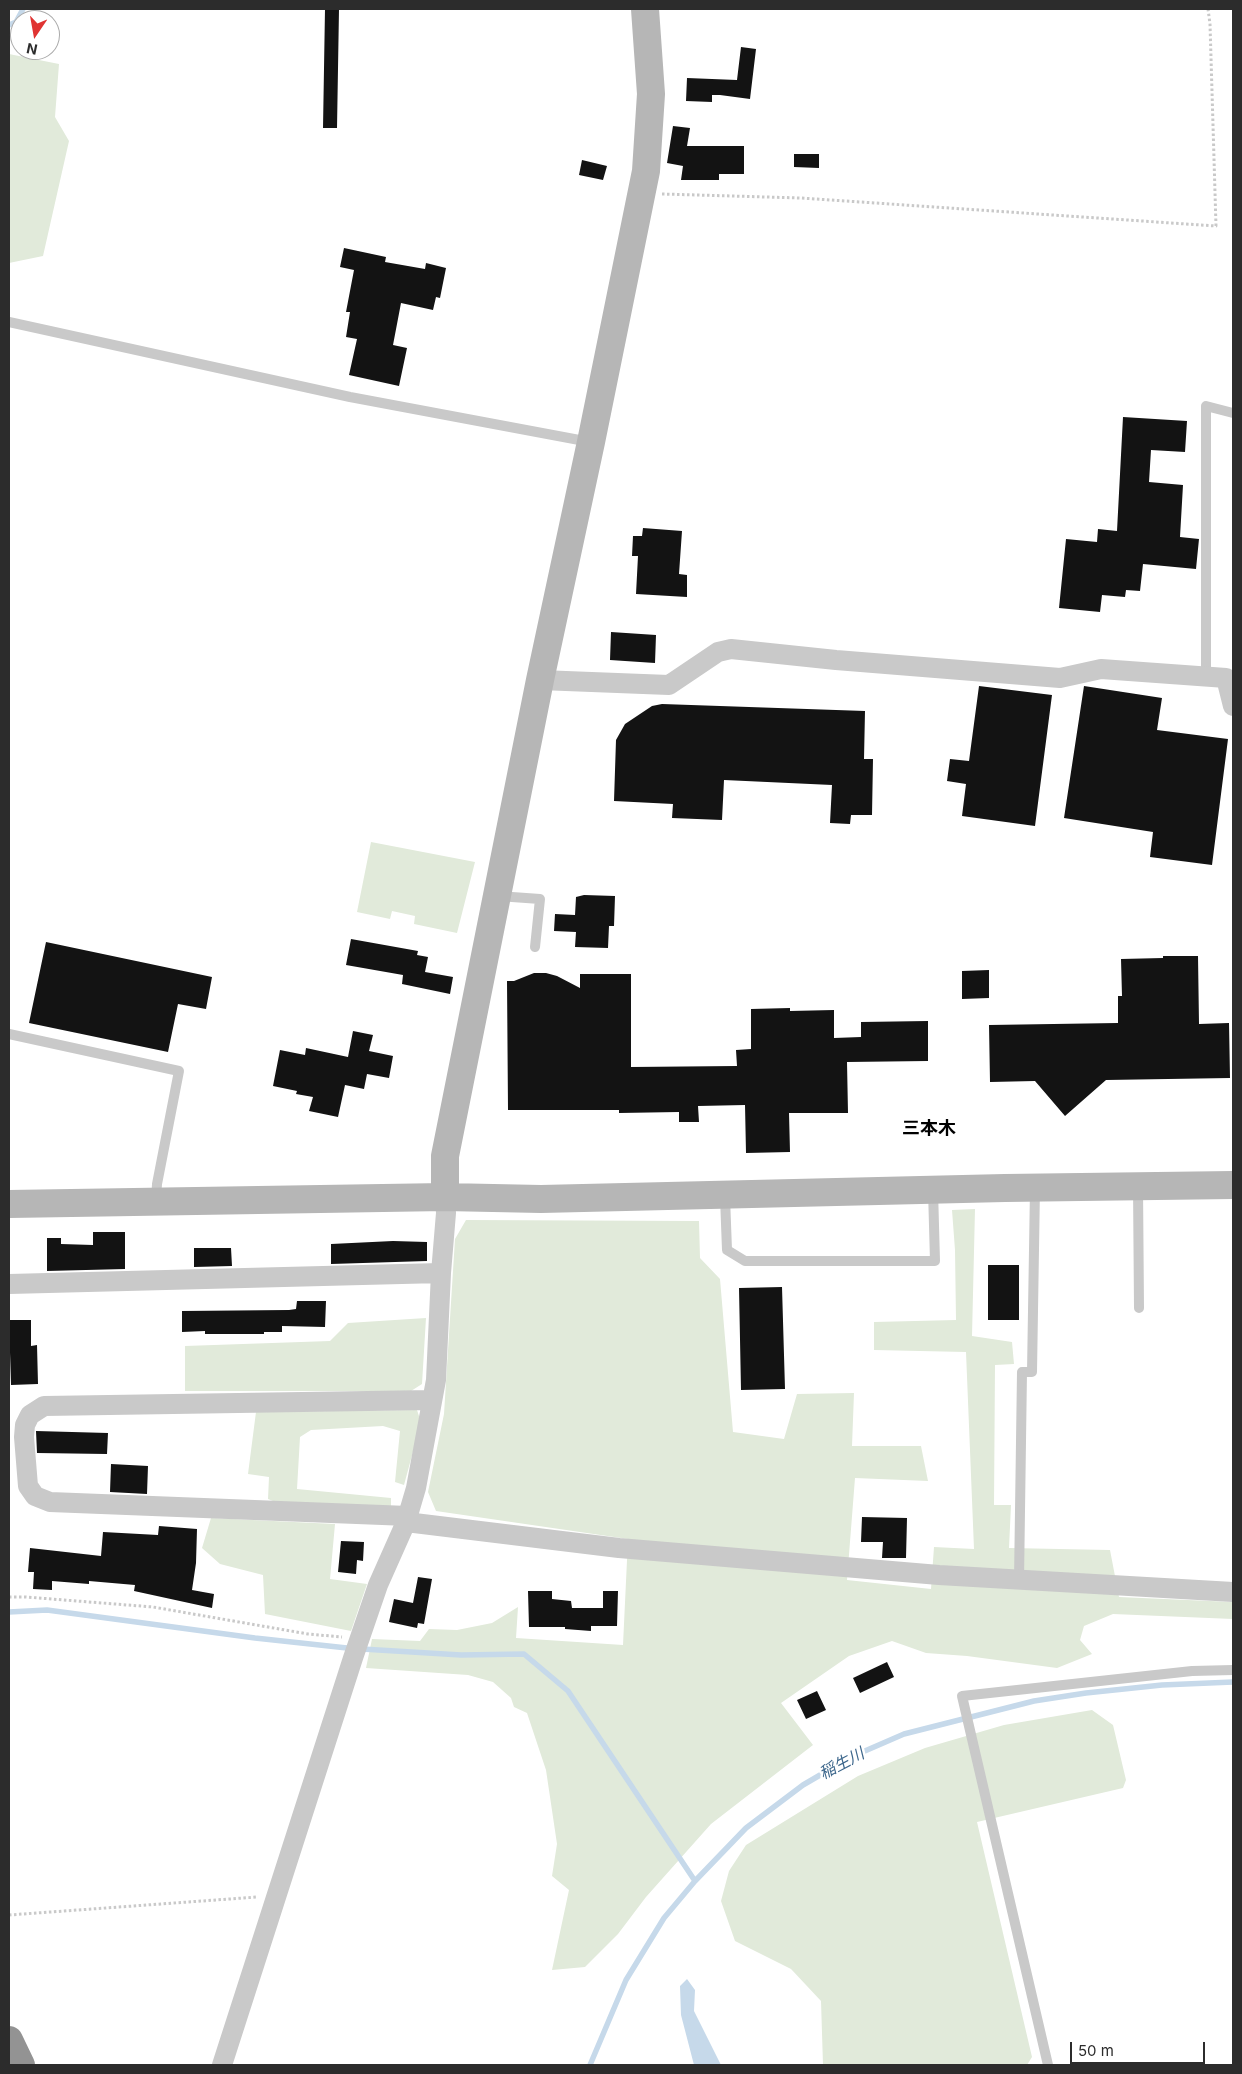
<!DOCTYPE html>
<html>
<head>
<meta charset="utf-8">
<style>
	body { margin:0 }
	#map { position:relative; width:1242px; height:2074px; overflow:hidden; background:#fff; font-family:Inter,sans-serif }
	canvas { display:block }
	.frame { position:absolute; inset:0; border:10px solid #2c2c2c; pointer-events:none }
	.north { position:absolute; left:10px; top:10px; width:50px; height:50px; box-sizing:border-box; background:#fff; border:1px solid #ababab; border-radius:50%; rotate:192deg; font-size:14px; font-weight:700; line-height:20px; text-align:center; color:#2c2c2c }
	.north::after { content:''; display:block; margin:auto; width:18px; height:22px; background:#e03432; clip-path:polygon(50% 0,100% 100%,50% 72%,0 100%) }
	.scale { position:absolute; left:1070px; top:2042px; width:135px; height:22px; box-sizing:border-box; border:2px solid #2c2c2c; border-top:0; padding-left:6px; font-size:15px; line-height:18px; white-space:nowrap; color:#2c2c2c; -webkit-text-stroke:4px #fff; paint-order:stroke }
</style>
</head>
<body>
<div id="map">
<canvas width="1242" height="2074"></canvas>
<div class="frame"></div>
<div class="north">N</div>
<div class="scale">50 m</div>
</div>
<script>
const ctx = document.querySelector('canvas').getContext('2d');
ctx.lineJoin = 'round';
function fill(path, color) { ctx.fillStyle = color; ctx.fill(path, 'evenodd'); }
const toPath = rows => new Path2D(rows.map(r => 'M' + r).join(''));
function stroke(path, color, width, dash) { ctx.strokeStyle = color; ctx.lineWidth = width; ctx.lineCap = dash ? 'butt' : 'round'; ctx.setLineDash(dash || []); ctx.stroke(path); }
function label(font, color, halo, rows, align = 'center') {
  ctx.font = font + ' Inter,"Noto Sans JP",sans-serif'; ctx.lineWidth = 5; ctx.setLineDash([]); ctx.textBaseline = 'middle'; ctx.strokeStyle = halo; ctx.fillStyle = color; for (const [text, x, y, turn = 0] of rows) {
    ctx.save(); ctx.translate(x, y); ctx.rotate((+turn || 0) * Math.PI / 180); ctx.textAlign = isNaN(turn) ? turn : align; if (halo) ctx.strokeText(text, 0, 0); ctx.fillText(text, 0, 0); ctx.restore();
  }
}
fill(toPath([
	[9,54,59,64,55,117,69,141,43,256,9,263],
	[371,842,475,862,457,933,414,924,415,916,392,911,390,919,357,912],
	[975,1209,972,1336,1012,1342,1014,1364,995,1365,994,1505,1011,1505,1009,1548,1110,1550,1119,1597,1233,1602,1233,1619,1113,1614,1084,1626,1080,1640,1092,1654,1057,1668,967,1656,926,1653,892,1641,849,1656,781,1703,813,1745,711,1824,646,1897,618,1934,585,1967,552,1970,569,1890,552,1876,557,1844,546,1770,527,1713,514,1707,511,1698,493,1682,468,1675,366,1668,372,1639,420,1641,429,1629,457,1630,492,1623,518,1607,516,1638,623,1645,628,1539,436,1511,428,1492,444,1414,455,1239,466,1220,699,1221,700,1258,720,1279,733,1432,784,1439,797,1394,854,1393,852,1446,921,1446,928,1481,855,1478,847,1580,931,1589,934,1547,974,1549,966,1352,874,1350,874,1322,956,1320,955,1250,952,1210],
	[426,1318,422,1384,411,1391,185,1391,185,1346,330,1341,348,1323],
	[417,1410,421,1422,404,1485,395,1482,400,1431,383,1426,311,1430,300,1437,297,1489,391,1498,391,1510,278,1503,268,1499,269,1477,248,1474,256,1412],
	[211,1518,335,1524,330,1579,367,1584,351,1631,265,1614,263,1575,220,1564,202,1548],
	[1092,1710,1113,1725,1126,1780,1123,1788,977,1822,1032,2057,1027,2065,823,2065,821,2001,791,1969,735,1941,721,1901,729,1871,746,1845,858,1776,925,1748,1004,1725]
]), '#e1eada');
fill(toPath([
	[687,1979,695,1990,694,2011,721,2065,694,2065,681,2015,680,1986]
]), '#c6d9ea');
stroke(toPath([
	[9,25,16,22,23,9],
	[9,1612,47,1610,255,1638,347,1648],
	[362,1649,461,1655,524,1654,568,1691,695,1881],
	[590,2065,626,1980,664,1918,695,1881,746,1828,803,1785,851,1757,904,1734,1034,1701,1086,1693,1162,1685,1233,1682]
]), '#c6d9ea', 5.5);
fill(toPath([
	[325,9,339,9,337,128,323,128],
	[741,47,756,49,750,99,720,95,712,95,712,102,686,101,687,78,737,80],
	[673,126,690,128,687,146,744,146,744,174,719,174,719,180,681,180,683,166,667,163],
	[794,154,819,154,819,168,794,167],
	[582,160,607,166,603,180,579,175],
	[344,248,386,257,385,262,425,269,426,263,446,268,440,298,436,297,433,310,401,303,393,345,407,348,399,386,349,375,357,339,346,337,350,312,346,312,354,270,340,267],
	[1123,417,1187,421,1185,452,1151,450,1149,482,1183,485,1180,537,1199,539,1196,569,1143,564,1140,591,1126,590,1125,597,1102,595,1100,612,1059,608,1066,539,1097,542,1098,529,1117,531],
	[643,528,682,531,679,574,687,575,687,597,636,594,638,556,632,556,633,536,642,536],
	[611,632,656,635,655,663,610,660],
	[979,686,1052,695,1035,826,962,816,966,784,947,781,950,759,969,761],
	[1084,686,1162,698,1157,730,1228,739,1212,865,1150,857,1153,832,1064,818],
	[662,704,865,711,864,759,873,759,872,815,851,815,850,824,830,823,832,785,724,780,722,820,672,818,673,804,614,801,616,740,625,724,652,706],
	[584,895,615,896,614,926,609,926,608,948,575,947,576,932,554,931,555,914,575,915,576,897],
	[351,939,418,951,417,955,428,957,425,972,453,977,450,994,402,984,403,975,346,965],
	[46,942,212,977,206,1009,178,1004,168,1052,29,1023],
	[1163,956,1198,956,1199,1024,1229,1023,1230,1078,1106,1080,1065,1116,1035,1081,990,1082,989,1025,1118,1023,1118,996,1122,996,1121,959,1163,958],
	[989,970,989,998,962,999,962,971],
	[534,973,546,973,557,976,580,988,580,974,631,974,631,1067,737,1066,736,1050,751,1049,751,1009,790,1008,790,1011,834,1010,834,1038,861,1037,861,1022,928,1021,928,1061,847,1062,848,1113,789,1113,790,1152,746,1153,745,1105,698,1106,699,1122,679,1122,679,1112,619,1113,619,1110,508,1110,507,981,514,981],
	[353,1031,373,1035,369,1051,393,1056,389,1078,367,1074,364,1089,345,1085,338,1117,309,1111,313,1097,296,1094,297,1091,273,1086,280,1050,305,1055,306,1048,348,1057],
	[93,1232,125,1232,125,1269,47,1271,47,1238,61,1238,61,1244,93,1245],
	[393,1241,427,1242,427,1261,331,1264,331,1244],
	[194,1248,231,1248,232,1266,194,1267],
	[988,1265,1019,1265,1019,1320,988,1320],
	[782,1287,785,1389,741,1390,739,1288],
	[297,1301,326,1301,325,1327,282,1326,282,1332,264,1332,264,1334,205,1334,205,1331,182,1332,182,1311,289,1310,296,1309],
	[9,1320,31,1320,31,1346,37,1345,38,1384,11,1385],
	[36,1431,108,1433,107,1454,37,1453],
	[111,1464,148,1466,147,1494,110,1492],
	[862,1517,907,1518,906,1558,882,1558,883,1542,861,1542],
	[159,1526,197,1529,196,1563,192,1590,214,1594,212,1608,134,1591,135,1585,89,1581,89,1584,52,1581,52,1590,33,1589,34,1572,28,1572,30,1548,101,1556,103,1532,158,1535],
	[341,1541,364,1542,363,1561,357,1560,356,1574,338,1572],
	[418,1577,432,1579,424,1624,418,1623,417,1628,389,1622,394,1599,413,1603],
	[528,1591,552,1591,552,1599,571,1601,572,1608,603,1608,603,1591,618,1591,617,1626,591,1626,591,1631,565,1629,565,1627,529,1627],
	[887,1662,894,1677,860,1693,853,1678],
	[817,1691,826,1710,806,1719,797,1700]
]), '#131313');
stroke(toPath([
	[662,194,801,198,1216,226,1210,24,1208,9],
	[9,1597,26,1597,153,1607,308,1634,342,1637],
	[9,1915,257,1897]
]), '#c9c9c9', 3, [2.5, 2.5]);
stroke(toPath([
	[9,322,350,397,590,442],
	[1206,676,1206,406,1233,413],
	[498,896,540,899,535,947],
	[9,1034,179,1071,157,1184,156,1201],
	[1138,1186,1139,1308],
	[725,1197,727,1250,745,1261,935,1261,933,1190],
	[1019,1580,1022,1372,1032,1372,1035,1188],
	[1048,2065,962,1696,1192,1671,1233,1670]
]), '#c9c9c9', 10);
stroke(toPath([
	[540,680,669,685,718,652,731,649,836,660,1060,678,1101,669,1226,678,1233,706],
	[9,1284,441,1273],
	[408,1516,50,1502,35,1496,28,1486,24,1437,25,1425,30,1415,44,1406,432,1400],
	[406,1522,619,1548,939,1575,1233,1592],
	[222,2065,353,1658,378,1585,406,1522,416,1488,436,1380,441,1273,446,1213,445,1197]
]), '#c9c9c9', 20);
stroke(toPath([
	[445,1197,445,1156,540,680,591,442,646,171,651,94,645,9],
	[9,1204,445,1197,541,1199,1005,1188,1233,1185]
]), '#b6b6b6', 28);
stroke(toPath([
	[9,2040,21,2065]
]), '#939393', 28);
label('italic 16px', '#3d678c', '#fff', [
	["稲生川",842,1764,-28]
]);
label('bold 18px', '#000', '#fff', [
	["三本木",929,1129]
]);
</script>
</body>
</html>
